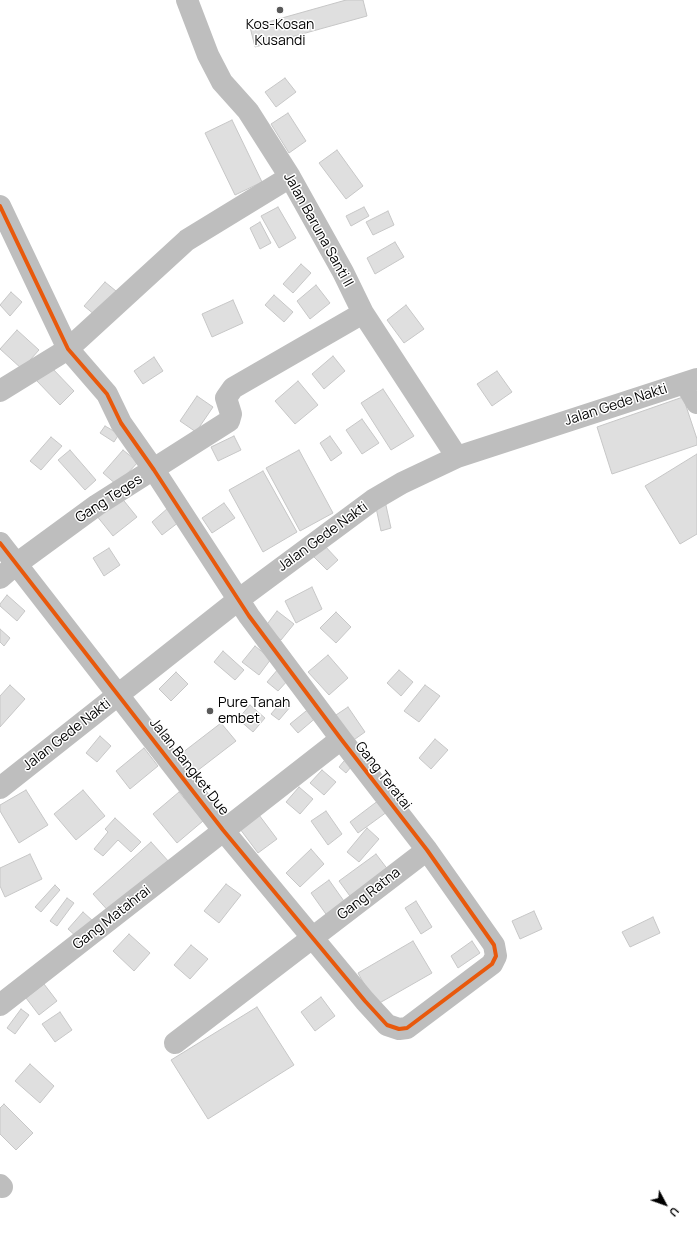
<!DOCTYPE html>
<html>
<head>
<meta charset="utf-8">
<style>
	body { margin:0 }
	#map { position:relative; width:697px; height:1236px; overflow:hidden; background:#fff; font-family:Manrope,sans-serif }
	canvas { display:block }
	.north { position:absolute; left:645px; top:1184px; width:40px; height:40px; -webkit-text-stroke:3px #fff; paint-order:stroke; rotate:131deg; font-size:11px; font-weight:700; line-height:16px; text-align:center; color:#000 }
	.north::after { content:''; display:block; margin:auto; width:14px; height:18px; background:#000; clip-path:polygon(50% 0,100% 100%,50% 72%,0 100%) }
</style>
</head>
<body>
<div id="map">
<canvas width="697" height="1236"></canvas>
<div class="north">U</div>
</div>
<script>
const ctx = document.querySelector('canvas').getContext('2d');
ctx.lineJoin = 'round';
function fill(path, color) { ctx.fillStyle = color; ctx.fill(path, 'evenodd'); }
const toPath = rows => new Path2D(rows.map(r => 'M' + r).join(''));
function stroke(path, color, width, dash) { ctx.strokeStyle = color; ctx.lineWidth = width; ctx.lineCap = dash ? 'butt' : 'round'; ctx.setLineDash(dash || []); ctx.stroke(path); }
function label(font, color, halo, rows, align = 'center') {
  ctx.font = font + ' Manrope,sans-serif'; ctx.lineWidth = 3; ctx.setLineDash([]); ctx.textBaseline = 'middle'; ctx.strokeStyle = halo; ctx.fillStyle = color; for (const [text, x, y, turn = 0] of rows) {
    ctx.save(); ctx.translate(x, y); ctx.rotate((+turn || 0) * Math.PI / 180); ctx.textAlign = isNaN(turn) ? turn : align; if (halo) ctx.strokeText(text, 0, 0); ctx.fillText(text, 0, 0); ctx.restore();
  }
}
const building = toPath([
	[346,0,363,0,367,16,255,47,250,27,346,0],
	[285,78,296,92,276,107,265,92,285,78],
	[288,113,306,141,289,153,271,124,288,113],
	[232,120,262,182,235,195,205,133,232,120],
	[337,150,363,186,346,199,319,163,337,150],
	[278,207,296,238,279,248,261,216,278,207],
	[364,207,369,216,351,226,346,216,364,207],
	[388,211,394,225,373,235,366,222,388,211],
	[260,222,271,243,260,249,250,228,260,222],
	[395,242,404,257,375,274,367,258,395,242],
	[301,264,311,273,293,293,283,284,301,264],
	[105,282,116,291,95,315,84,306,105,282],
	[316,285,330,303,310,319,297,301,316,285],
	[11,292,22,302,10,316,0,305,11,292],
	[274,295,293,312,284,322,265,305,274,295],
	[233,300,243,323,212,337,202,314,233,300],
	[406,305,424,329,404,343,387,320,406,305],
	[17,330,39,350,22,369,0,349,17,330],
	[333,356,345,371,324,389,312,374,333,356],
	[154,357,163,371,143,384,134,371,154,357],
	[51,367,74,391,60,405,36,380,51,367],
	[497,371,512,392,492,406,477,384,497,371],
	[298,381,318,405,295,424,275,401,298,381],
	[383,389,414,436,391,450,361,403,383,389],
	[197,396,213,407,196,432,180,421,197,396],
	[683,397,697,439,697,445,612,474,597,427,683,397],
	[362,419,379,443,362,454,346,430,362,419],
	[105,426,119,434,114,442,100,433,105,426],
	[234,436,241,450,218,461,211,447,234,436],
	[330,436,342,453,331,461,320,443,330,436],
	[51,437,62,446,41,470,30,461,51,437],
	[70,450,96,480,85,490,58,460,70,450],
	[123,450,138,462,117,485,103,473,123,450],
	[299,450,333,513,300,531,266,468,299,450],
	[697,454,697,534,680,544,645,486,697,454],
	[263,471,297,532,263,552,229,490,263,471],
	[120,496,137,517,113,536,96,515,120,496],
	[385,501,391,528,381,531,375,503,385,501],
	[224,503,235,518,212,533,202,518,224,503],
	[168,508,179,522,162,535,152,522,168,508],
	[324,545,338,560,327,570,312,555,324,545],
	[109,548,120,565,104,576,93,558,109,548],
	[312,587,322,609,296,623,285,601,312,587],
	[7,595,25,611,17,621,0,606,0,604,7,595],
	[277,611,294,624,281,640,265,627,277,611],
	[336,612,351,627,336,643,320,628,336,612],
	[0,629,10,638,4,646,0,642,0,629],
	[255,646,271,659,259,675,242,662,255,646],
	[223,651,244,670,235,680,214,662,223,651],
	[328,655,348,678,329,695,308,672,328,655],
	[279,668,290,678,278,691,267,682,279,668],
	[399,670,413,682,401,696,387,683,399,670],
	[176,672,188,684,171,701,159,689,176,672],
	[10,685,25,699,0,727,0,696,10,685],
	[425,685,440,696,419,722,404,711,425,685],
	[283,700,291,706,279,720,271,714,283,700],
	[250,705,265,718,253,732,238,719,250,705],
	[311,707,318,716,298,733,290,724,311,707],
	[348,707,365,732,348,744,330,719,348,707],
	[221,723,236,741,197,771,182,753,221,723],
	[100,736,111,746,97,762,86,753,100,736],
	[435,739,448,750,431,769,419,758,435,739],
	[144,748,158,766,130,789,116,771,144,748],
	[349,755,356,761,346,773,339,767,349,755],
	[322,770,336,782,324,795,310,783,322,770],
	[299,787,313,799,300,814,286,802,299,787],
	[26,790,48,825,19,843,0,811,0,805,26,790],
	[83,790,105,816,76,840,54,814,83,790],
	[179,792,203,821,177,843,153,814,179,792],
	[383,797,391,809,358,833,350,822,383,797],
	[326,811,342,834,328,845,311,821,326,811],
	[259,815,277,839,258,853,240,829,259,815],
	[115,818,141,842,131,852,118,840,103,856,94,849,108,832,105,829,115,818],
	[367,828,379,839,359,862,347,852,367,828],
	[151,842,170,863,112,915,93,894,151,842],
	[311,849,324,864,300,887,286,873,311,849],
	[30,854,42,879,5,897,0,886,0,868,30,854],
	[376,854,392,875,355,903,339,881,376,854],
	[329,880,346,904,328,917,311,893,329,880],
	[226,884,241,895,219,923,204,911,226,884],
	[55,885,60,890,41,912,35,907,55,885],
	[67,898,74,903,57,926,50,921,67,898],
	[416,901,432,927,421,934,405,908,416,901],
	[534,911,542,929,520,939,512,921,534,911],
	[83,912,93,921,78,938,68,929,83,912],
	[653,917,660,933,630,947,622,932,653,917],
	[129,934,150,953,134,971,113,951,129,934],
	[413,941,432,973,376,1005,358,973,413,941],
	[472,941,480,953,458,968,451,956,472,941],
	[191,945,208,959,190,979,174,965,191,945],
	[44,984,57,1001,39,1015,26,998,44,984],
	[321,997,335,1016,315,1031,301,1012,321,997],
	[257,1007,294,1065,208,1119,171,1060,257,1007],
	[21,1009,29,1015,15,1034,7,1028,21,1009],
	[60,1012,72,1030,55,1042,42,1024,60,1012],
	[30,1064,54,1086,40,1103,15,1081,30,1064],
	[4,1104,33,1133,16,1150,0,1134,0,1108,4,1104]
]);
fill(building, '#dfdfdf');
stroke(building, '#c7c7c7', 1);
stroke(toPath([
	[187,0,208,55,222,82,248,111,290,177,343,272,363,313,457,457],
	[0,206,68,349,107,394,121,423,154,470,249,616,341,739,427,850,494,945,496,956,492,964,407,1028,399,1029,387,1025,365,1001,223,830,0,543],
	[685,383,697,403],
	[0,391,68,349,187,240,290,177],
	[0,578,15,565,97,505,229,421,231,414,226,398,233,388,363,313],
	[0,788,238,600,373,500,402,483,457,457,697,379],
	[0,1005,341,739],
	[175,1043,427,850],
	[0,1185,2,1187]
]), '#bebebe', 22);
stroke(toPath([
	[0,206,68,349,107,394,121,423,154,470,249,616,341,739,427,850,494,945,496,956,492,964,407,1028,399,1029,387,1025,365,1001,223,830,0,543]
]), '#e8590c', 4);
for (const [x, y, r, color] of [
	[280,10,4,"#595959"],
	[210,711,4,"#595959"]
]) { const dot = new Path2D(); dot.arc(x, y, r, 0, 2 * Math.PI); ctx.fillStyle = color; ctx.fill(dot); stroke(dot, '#fff', 1.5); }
label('14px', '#000', '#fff', [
	["Kos-Kosan",280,25],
	["Kusandi",280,41],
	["Pure Tanah",218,703,"left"],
	["embet",218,719,"left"]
]);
label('14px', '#000', '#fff', [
	["Jalan Baruna Santi II",318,230,61],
	["Jalan Gede Nakti",616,405,-18],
	["Gang Teges",109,499,-33],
	["Jalan Gede Nakti",323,537,-36],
	["Jalan Gede Nakti",67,735,-38],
	["Jalan Bangket Due",189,767,52],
	["Gang Teratai",383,776,52],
	["Gang Ratna",369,894,-38],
	["Gang Matahrai",112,918,-38]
]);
</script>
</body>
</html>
